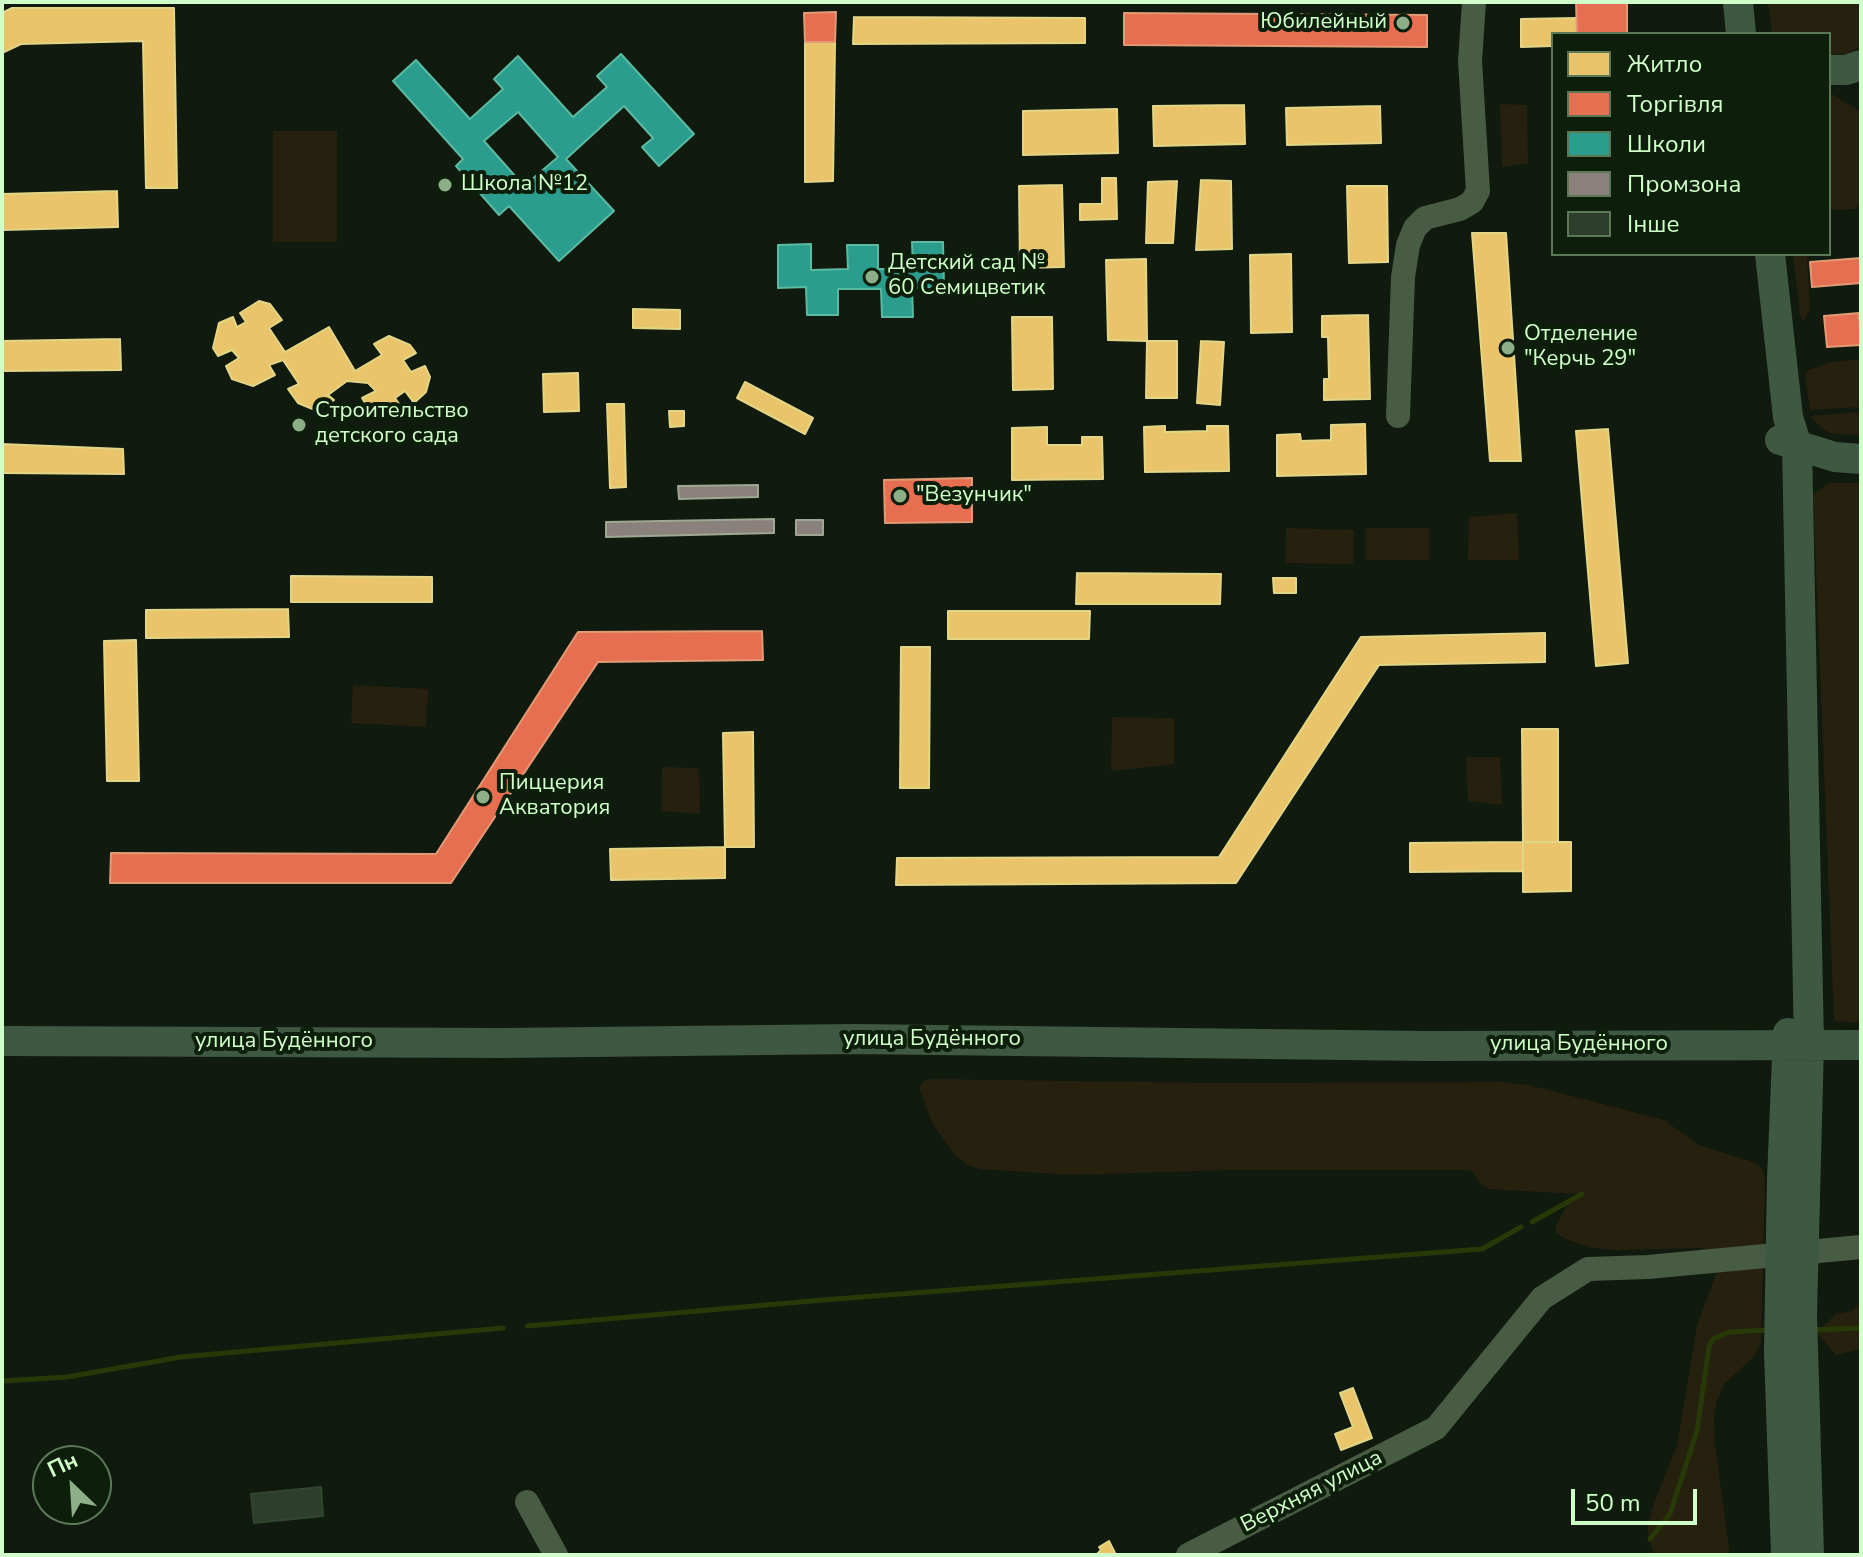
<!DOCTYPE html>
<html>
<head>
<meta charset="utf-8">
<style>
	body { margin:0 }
	#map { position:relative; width:1863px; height:1557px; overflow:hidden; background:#101a0f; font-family:"Nunito Sans",sans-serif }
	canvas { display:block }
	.frame { position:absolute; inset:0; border:4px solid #d1ffc9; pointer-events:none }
	.legend { position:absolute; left:1551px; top:32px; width:280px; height:224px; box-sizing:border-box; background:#0d1f0b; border:2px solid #5b7957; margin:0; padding:10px 14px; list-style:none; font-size:24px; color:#d1ffc9 }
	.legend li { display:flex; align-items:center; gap:16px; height:40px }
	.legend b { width:40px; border:2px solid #5b7957 }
	.north { position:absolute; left:32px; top:1445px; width:80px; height:80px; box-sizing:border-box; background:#0d1f0b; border:2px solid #5b7957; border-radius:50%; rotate:335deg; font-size:22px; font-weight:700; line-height:32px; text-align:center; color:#d1ffc9 }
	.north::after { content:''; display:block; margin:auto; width:28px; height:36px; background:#8daf88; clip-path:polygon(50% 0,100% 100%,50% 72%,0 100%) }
	.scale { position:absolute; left:1571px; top:1489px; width:126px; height:36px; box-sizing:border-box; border:4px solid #d1ffc9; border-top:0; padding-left:10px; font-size:24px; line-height:28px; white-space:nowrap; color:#d1ffc9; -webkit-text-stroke:6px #0d1f0b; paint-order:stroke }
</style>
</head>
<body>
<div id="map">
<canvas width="1863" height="1557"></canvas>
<div class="frame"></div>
<ul class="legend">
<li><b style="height:22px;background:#e9c46a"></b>Житло</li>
<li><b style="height:22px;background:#e76f51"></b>Торгівля</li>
<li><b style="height:22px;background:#2a9d8f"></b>Школи</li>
<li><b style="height:22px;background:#8a817c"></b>Промзона</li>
<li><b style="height:22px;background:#2e3e2c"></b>Інше</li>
</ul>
<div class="north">Пн</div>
<div class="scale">50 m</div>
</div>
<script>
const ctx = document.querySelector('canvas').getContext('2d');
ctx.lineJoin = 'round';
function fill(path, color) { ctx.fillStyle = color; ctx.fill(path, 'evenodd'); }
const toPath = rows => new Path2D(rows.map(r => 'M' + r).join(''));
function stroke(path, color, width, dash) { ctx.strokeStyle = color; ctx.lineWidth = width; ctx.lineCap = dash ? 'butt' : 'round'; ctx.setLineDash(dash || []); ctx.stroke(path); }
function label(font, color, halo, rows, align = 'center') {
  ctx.font = font + ' "Nunito Sans",sans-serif'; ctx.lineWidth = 8; ctx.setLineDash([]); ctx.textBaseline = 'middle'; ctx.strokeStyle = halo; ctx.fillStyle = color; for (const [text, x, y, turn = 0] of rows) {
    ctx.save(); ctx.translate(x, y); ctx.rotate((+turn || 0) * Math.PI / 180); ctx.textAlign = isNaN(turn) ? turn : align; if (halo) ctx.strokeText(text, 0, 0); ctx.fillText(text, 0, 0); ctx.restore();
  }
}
fill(toPath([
	[1768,2,1861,2,1861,46,1847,54,1829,55,1829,34,1772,34],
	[1829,92,1861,112,1861,205,1854,209,1829,210],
	[1500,104,1527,105,1528,163,1502,167],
	[273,131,337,131,337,242,273,242],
	[1793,254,1807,254,1810,310,1803,321,1800,315],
	[1861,359,1861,407,1810,410,1805,375,1808,370,1831,362],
	[1861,412,1861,434,1857,435,1834,434,1826,431,1809,416],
	[1829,483,1861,483,1861,1023,1834,1021,1813,494],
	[1517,513,1519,560,1468,560,1469,517],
	[1286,528,1354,530,1353,564,1285,563],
	[1365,528,1429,528,1429,560,1365,560],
	[353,685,428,689,426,727,351,723],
	[1112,717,1174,718,1174,764,1111,771],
	[1466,757,1500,757,1502,805,1468,801],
	[662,767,699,768,700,814,661,811],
	[933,1079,1218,1083,1503,1082,1529,1085,1664,1120,1699,1145,1756,1163,1763,1170,1765,1178,1761,1342,1755,1356,1724,1384,1717,1401,1714,1417,1715,1445,1730,1555,1654,1555,1648,1535,1648,1526,1654,1503,1677,1445,1697,1326,1718,1268,1709,1251,1700,1248,1618,1250,1594,1248,1568,1240,1556,1233,1556,1226,1571,1197,1578,1194,1489,1189,1481,1185,1473,1172,1468,1170,1231,1170,1072,1175,980,1169,967,1165,954,1154,932,1123,919,1087,924,1081],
	[1861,1301,1861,1349,1836,1355,1817,1333,1835,1314,1852,1311]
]), '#26200e');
const homes = toPath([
	[12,8,174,8,177,188,146,188,143,41,21,44,2,53,2,13,12,8],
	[854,17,1085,18,1085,43,853,44,854,17],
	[1577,18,1577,34,1553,34,1553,46,1521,47,1521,19,1577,18],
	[805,42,835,42,833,181,805,182,805,42],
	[1244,105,1245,144,1154,146,1153,106,1244,105],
	[1380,106,1381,143,1287,145,1286,108,1380,106],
	[1117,109,1118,153,1023,155,1023,111,1117,109],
	[1102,178,1116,178,1117,219,1080,220,1080,204,1102,204,1102,178],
	[1201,180,1231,181,1232,249,1196,250,1201,180],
	[1177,181,1173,243,1146,243,1148,182,1177,181],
	[1062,185,1064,267,1020,268,1019,186,1062,185],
	[1347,186,1387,186,1388,262,1349,263,1347,186],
	[117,191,118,227,2,230,2,194,117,191],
	[1472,233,1506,233,1521,461,1490,461,1472,233],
	[1291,254,1292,332,1251,333,1250,255,1291,254],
	[1146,259,1147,341,1108,340,1106,260,1146,259],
	[259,301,270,304,282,320,269,328,285,352,329,327,355,371,382,355,374,344,389,336,410,345,416,353,403,360,411,372,425,366,430,377,426,392,414,403,405,391,395,398,402,408,386,418,370,411,362,398,376,391,368,383,347,381,328,395,334,400,315,410,298,403,288,389,299,384,283,360,269,365,275,375,253,386,232,379,226,366,239,358,232,350,218,356,213,348,219,323,233,317,237,327,246,322,240,313,259,301],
	[633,309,680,310,680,329,633,328,633,309],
	[1368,315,1370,399,1324,400,1324,379,1329,379,1328,337,1322,337,1322,316,1368,315],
	[1012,317,1052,317,1053,389,1013,390,1012,317],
	[120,339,121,370,2,371,2,341,120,339],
	[1147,341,1177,341,1177,398,1146,398,1147,341],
	[1201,341,1224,342,1220,405,1197,403,1201,341],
	[578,373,579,411,544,412,543,374,578,373],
	[745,382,813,418,805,434,737,398,745,382],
	[607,404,624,404,626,487,610,488,607,404],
	[669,411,684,411,684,426,670,427,669,411],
	[1365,424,1366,474,1277,476,1277,435,1300,434,1301,441,1331,440,1331,425,1365,424],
	[1165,426,1165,432,1207,431,1207,426,1228,426,1229,471,1145,472,1144,427,1165,426],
	[1047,427,1047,445,1082,445,1082,437,1102,437,1103,479,1012,480,1012,428,1047,427],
	[1608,429,1628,663,1596,666,1576,431,1608,429],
	[2,444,123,449,124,474,2,473,2,444],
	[1077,573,1221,574,1220,604,1076,604,1077,573],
	[291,576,432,577,432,602,291,602,291,576],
	[1273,578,1296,578,1296,593,1274,593,1273,578],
	[288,609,289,637,146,638,146,610,288,609],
	[948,611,1090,611,1089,639,948,639,948,611],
	[1545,633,1545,662,1379,665,1236,883,896,885,897,858,1219,857,1361,637,1545,633],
	[136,640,139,781,107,781,104,641,136,640],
	[901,647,930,647,929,788,900,788,901,647],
	[1522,729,1558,729,1558,842,1523,842,1522,729],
	[753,732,754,847,725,847,723,733,753,732],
	[1523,842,1523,871,1410,872,1410,843,1523,842],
	[1523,842,1571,842,1571,891,1523,892,1523,842],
	[725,847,725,878,611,880,610,849,725,847],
	[1353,1388,1372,1438,1341,1450,1335,1434,1353,1427,1340,1393,1353,1388],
	[1109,1541,1116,1555,1096,1555,1101,1550,1099,1547,1109,1541]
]);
fill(homes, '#e9c46a');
stroke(homes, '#e2d686', 2);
const shops = toPath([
	[1576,2,1627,2,1627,34,1577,34,1576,2],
	[836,12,835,42,805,42,804,13,836,12],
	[1124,13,1427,15,1427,47,1124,45,1124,13],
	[1861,258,1861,283,1812,287,1810,262,1861,258],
	[1859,313,1861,345,1827,347,1824,316,1859,313],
	[972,478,972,522,885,523,884,480,972,478],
	[762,631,763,660,598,662,451,883,110,883,111,853,436,854,578,632,762,631]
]);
fill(shops, '#e76f51');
stroke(shops, '#e09a75', 2);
const schools = toPath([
	[621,54,694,134,659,166,642,147,653,138,624,106,566,159,614,211,559,261,509,206,499,215,456,166,463,159,393,81,416,60,470,119,503,89,494,79,518,56,573,117,607,87,597,76,621,54],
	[518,112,558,157,524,186,484,141,518,112],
	[912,242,943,242,944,287,912,288,913,317,882,317,881,289,838,289,838,315,807,315,806,287,778,288,778,245,811,244,811,270,848,269,847,245,878,245,878,269,913,269,912,242]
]);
fill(schools, '#2a9d8f');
stroke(schools, '#5cbaa0', 2);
const industry = toPath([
	[758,485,758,497,679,499,678,486,758,485],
	[774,519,774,533,606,537,606,522,774,519],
	[796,520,823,520,823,535,796,535,796,520]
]);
fill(industry, '#8a817c');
stroke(industry, '#9fa793', 2);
stroke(toPath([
	[1532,1222,1582,1194],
	[527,1326,823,1300,1482,1249,1521,1227],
	[1811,1330,1861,1328],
	[2,1381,67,1377,181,1357,503,1328],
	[1650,1539,1670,1514,1697,1431,1709,1346,1713,1339,1729,1332,1769,1330]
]), '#273907', 5);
const building = toPath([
	[321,1487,323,1516,254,1523,251,1494,321,1487]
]);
fill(building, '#2e3e2c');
stroke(building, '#324631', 2);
stroke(toPath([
	[1398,416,1403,277,1408,245,1415,228,1425,218,1460,209,1472,202,1478,191,1470,61,1474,2],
	[527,1502,556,1555],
	[1188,1555,1436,1428,1542,1298,1588,1269,1648,1267,1861,1247]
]), '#485b43', 24);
stroke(toPath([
	[1738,2,1741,34],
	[1829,70,1846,70,1861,65],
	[1770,254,1788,417,1797,446,1809,1044,1802,1313,1809,1555],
	[1780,440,1835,457,1861,459],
	[2,1041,503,1043,854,1039,1427,1046,1861,1045],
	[1786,1555,1779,1351,1782,1179,1788,1033]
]), '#3f5841', 30);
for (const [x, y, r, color] of [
	[1403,23,8,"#8daf88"],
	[445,185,8,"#8daf88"],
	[872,277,8,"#8daf88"],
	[1508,348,8,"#8daf88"],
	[299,425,8,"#8daf88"],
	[900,496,8,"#8daf88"],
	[483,797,8,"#8daf88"]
]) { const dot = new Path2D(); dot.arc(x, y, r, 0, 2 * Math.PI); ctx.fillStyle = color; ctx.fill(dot); stroke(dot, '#0d1f0b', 3); }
label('22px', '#d1ffc9', '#0d1f0b', [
	["Юбилейный",1387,23,"right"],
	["Школа №12",461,185],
	["Детский сад №",888,264],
	["60 Семицветик",888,289],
	["Отделение",1524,335],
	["\"Керчь 29\"",1524,360],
	["Строительство",315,412],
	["детского сада",315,437],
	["\"Везунчик\"",916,496],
	["Пиццерия",499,784],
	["Акватория",499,809]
], 'left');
label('22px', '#d1ffc9', '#0d1f0b', [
	["улица Будённого",932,1040],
	["улица Будённого",284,1042],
	["улица Будённого",1579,1045],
	["Верхняя улица",1312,1492,-27]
]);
</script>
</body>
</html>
